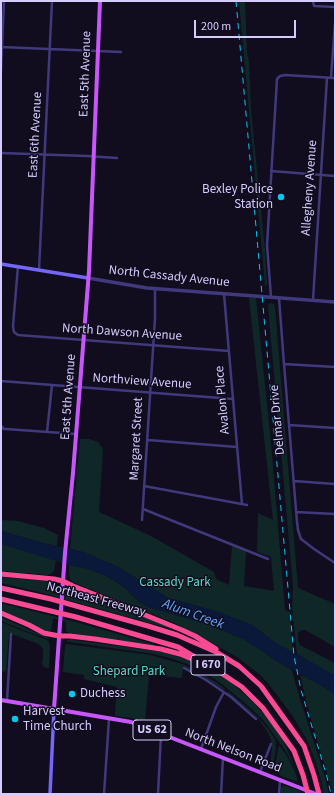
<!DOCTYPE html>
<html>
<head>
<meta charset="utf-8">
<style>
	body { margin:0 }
	#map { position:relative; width:336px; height:795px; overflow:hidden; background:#110d1e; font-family:"Source Sans 3",sans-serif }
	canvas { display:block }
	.frame { position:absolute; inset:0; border:2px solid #d5ccfd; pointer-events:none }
	.scale { position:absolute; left:194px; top:20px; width:102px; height:18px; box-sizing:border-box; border:2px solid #d5ccfd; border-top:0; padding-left:5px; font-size:12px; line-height:14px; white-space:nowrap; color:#d5ccfd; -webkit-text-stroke:3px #110d1e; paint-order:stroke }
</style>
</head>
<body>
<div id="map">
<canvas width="336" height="795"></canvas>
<div class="frame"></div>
<div class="scale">200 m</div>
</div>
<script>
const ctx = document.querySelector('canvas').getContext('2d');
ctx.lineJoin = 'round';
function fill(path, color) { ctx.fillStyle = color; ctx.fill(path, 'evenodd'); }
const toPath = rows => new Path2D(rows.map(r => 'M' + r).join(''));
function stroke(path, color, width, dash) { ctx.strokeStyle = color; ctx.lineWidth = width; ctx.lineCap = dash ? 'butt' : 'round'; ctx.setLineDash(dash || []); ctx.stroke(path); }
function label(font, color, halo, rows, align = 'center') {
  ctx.font = font + ' "Source Sans 3",sans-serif'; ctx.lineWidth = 3; ctx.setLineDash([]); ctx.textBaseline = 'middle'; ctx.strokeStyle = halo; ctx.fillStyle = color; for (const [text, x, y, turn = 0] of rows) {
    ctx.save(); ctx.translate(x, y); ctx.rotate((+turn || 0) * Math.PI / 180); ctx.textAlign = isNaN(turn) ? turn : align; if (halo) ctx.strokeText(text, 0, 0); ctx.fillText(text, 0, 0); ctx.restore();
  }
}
fill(toPath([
	[239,1,245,1,247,53,249,61,251,110,265,250,267,284,266,286,265,285],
	[249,298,256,298,271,443,285,610,290,612,293,653,277,644,252,625,215,611,168,598,118,567,83,552,70,549,80,439,89,439,98,442,103,449,99,512,151,536,214,572,216,579,229,585,232,546,246,551,244,586,274,591,271,557,257,552,258,513,273,520],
	[271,303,274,304,275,307,298,588,335,604,335,647,305,630,301,630,298,633,298,640,300,645,335,663,335,676,297,654,292,608,293,586,268,307,268,305],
	[1,520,18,521,44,528,58,535,57,546,43,543,1,531],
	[1,540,57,555,54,571,51,574,48,575,1,571],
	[69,565,90,569,110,578,125,588,138,601,148,607,207,624,243,639,262,651,281,664,292,670,299,696,324,774,329,794,324,793,320,777,315,760,307,740,292,715,267,682,259,674,237,657,200,636,170,621,72,582,70,579,69,575],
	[1,577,54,582,54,593,67,597,67,589,72,588,171,627,171,629,39,592,1,583],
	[1,603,76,622,153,644,153,645,70,633,66,631,66,622,53,618,51,631,47,631,1,611],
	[1,617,32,631,47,636,49,639,29,632,1,621],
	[1,622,18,629,47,640,49,642,50,647,49,668,47,668,44,667,42,663,43,658,43,649,41,646,36,643,9,633,6,672,1,671],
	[73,638,73,640,165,652,195,662,213,671,233,684,252,701,270,721,285,744,297,773,287,753,264,721,253,710,222,684,210,676,195,667,173,659,154,654,70,642,66,641],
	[66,644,150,655,175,662,182,664,201,673,220,685,225,689,224,690,196,672,183,668,182,678,149,675,145,721,144,724,131,718,115,716,117,687,84,679,84,675,63,672,65,647],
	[300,675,306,677,332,692,335,696,335,794,333,794,309,712],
	[228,691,256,715,269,730,275,739,276,748,273,766,270,764,272,748,271,739,267,731,257,717,227,693],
	[279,745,287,756,295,772,298,782,281,776,279,774,275,766],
	[283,785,300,791,300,794,281,794,281,788]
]), '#102728');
fill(toPath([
	[1,531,43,543,83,552,118,567,168,598,215,611,252,625,277,644,313,663,335,676,335,696,332,692,306,677,281,664,262,651,243,639,207,624,148,607,138,601,125,588,110,578,90,569,69,565,1,544]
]), '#0a183a');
stroke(toPath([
	[313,1,314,6,335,7],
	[1,47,121,52],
	[1,71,4,1],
	[331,78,335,23],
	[1,153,87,156,117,158],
	[271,171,335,176],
	[18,266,13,326,14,332,18,335,229,351],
	[39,270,52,1],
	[224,294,242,504],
	[271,297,267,245,277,79,280,76,285,75,335,78],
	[279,298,284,364,297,522,298,530,301,539,314,549,335,563],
	[313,300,327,78],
	[284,364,335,367],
	[1,381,233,399],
	[289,425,335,428],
	[1,426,4,429,6,429,76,434],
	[47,432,52,385],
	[148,440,237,447],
	[294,481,335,484],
	[144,486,247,505],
	[143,509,268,559],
	[296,512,335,514],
	[142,520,155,318,155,288],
	[184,668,206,680,231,697,256,719],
	[7,701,11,634],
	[201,749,216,707,224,692],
	[260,772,271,744],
	[104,794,109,719],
	[158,794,161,734],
	[221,794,223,758],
	[279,794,280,781]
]), '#40397c', 2.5);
stroke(toPath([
	[88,278,147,288,214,293,335,302]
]), '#40397c', 3.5);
stroke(toPath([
	[1,264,88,278],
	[50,794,54,709]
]), '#7466fa', 3.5);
stroke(toPath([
	[1,700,131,722,316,794],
	[54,709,65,553,73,473,89,271,100,1]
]), '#c857fa', 4);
stroke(toPath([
	[1,574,54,579,63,581,73,586,96,595,182,630,195,636,216,649],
	[1,588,51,599,148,626,177,635,216,652,239,666,261,686,304,746,314,775,319,794],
	[1,599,76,617,178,647,215,669,242,687,263,708,294,751,303,775,308,794],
	[1,613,29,625,44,633,59,636,70,636,95,639,161,649,180,654,192,659]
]), '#f94b93', 5);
stroke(toPath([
	[236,1,294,656,301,690,327,777,331,794]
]), '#07c7ee', 1, [6, 5]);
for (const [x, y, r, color] of [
	[281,197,4,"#07c7ee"],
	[72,694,4,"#07c7ee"],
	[15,719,4,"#07c7ee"]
]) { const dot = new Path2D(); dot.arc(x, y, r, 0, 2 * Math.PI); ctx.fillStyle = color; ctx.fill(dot); stroke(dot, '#110d1e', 1.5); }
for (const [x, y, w] of [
	[208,665,34],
	[152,730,38]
]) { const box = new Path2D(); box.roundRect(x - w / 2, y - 10, w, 20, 3); ctx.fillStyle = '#110d1e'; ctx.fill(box); stroke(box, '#d5ccfd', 1); }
label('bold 12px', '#d5ccfd', null, [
	["I 670",208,665],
	["US 62",152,730]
]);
label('13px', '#d5ccfd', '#110d1e', [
	["East 5th Avenue",86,74,-88],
	["East 6th Avenue",36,135,-87],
	["Allegheny Avenue",310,188,-86],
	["North Cassady Avenue",169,277,6],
	["North Dawson Avenue",122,333,4],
	["Northview Avenue",142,382,4],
	["East 5th Avenue",69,397,-86],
	["Avalon Place",223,400,-95],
	["Delmar Drive",278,420,-95],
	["Margaret Street",137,439,-87],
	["Northeast Freeway",96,600,15],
	["North Nelson Road",233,751,21]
]);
label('13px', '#d5ccfd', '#110d1e', [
	["Bexley Police",273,190,"right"],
	["Station",273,205,"right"],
	["Duchess",80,694],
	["Harvest",23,712],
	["Time Church",23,727]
], 'left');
label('13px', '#5bdac3', '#110d1e', [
	["Cassady Park",175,583],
	["Shepard Park",129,672]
]);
label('italic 14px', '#5da7fa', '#110d1e', [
	["Alum Creek",193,615,20]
]);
</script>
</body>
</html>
